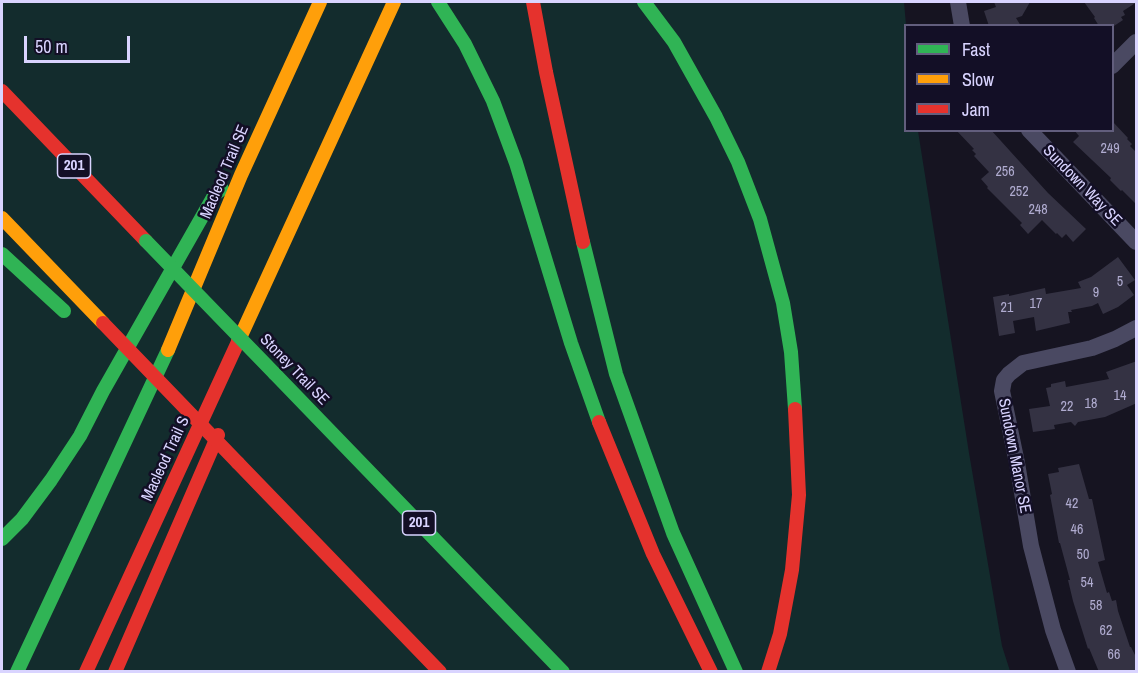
<!DOCTYPE html>
<html>
<head>
<meta charset="utf-8">
<style>
	body { margin:0 }
	#map { position:relative; width:1138px; height:673px; overflow:hidden; background:#161421; font-family:"Archivo Narrow",sans-serif }
	canvas { display:block }
	.frame { position:absolute; inset:0; border:3px solid #d9d4ff; pointer-events:none }
	.legend { position:absolute; left:904px; top:24px; width:210px; height:108px; box-sizing:border-box; background:#130f26; border:2px solid #625e7d; margin:0; padding:8px 10px; list-style:none; font-size:18px; color:#d9d4ff }
	.legend li { display:flex; align-items:center; gap:12px; height:30px }
	.legend b { width:30px; border:2px solid #625e7d }
	.scale { position:absolute; left:24px; top:36px; width:106px; height:27px; box-sizing:border-box; border:3px solid #d9d4ff; border-top:0; padding-left:8px; font-size:18px; line-height:21px; white-space:nowrap; color:#d9d4ff; -webkit-text-stroke:4px #130f26; paint-order:stroke }
</style>
</head>
<body>
<div id="map">
<canvas width="1138" height="673"></canvas>
<div class="frame"></div>
<ul class="legend">
<li><b style="height:8px;background:#30b455"></b>Fast</li>
<li><b style="height:8px;background:#ff9f0a"></b>Slow</li>
<li><b style="height:8px;background:#e5322d"></b>Jam</li>
</ul>
<div class="scale">50 m</div>
</div>
<script>
const ctx = document.querySelector('canvas').getContext('2d');
ctx.lineJoin = 'round';
function fill(path, color) { ctx.fillStyle = color; ctx.fill(path, 'evenodd'); }
const toPath = rows => new Path2D(rows.map(r => 'M' + r).join(''));
function stroke(path, color, width, dash) { ctx.strokeStyle = color; ctx.lineWidth = width; ctx.lineCap = dash ? 'butt' : 'round'; ctx.setLineDash(dash || []); ctx.stroke(path); }
function label(font, color, halo, rows, align = 'center') {
  ctx.font = font + ' "Archivo Narrow",sans-serif'; ctx.lineWidth = 5; ctx.setLineDash([]); ctx.textBaseline = 'middle'; ctx.strokeStyle = halo; ctx.fillStyle = color; for (const [text, x, y, turn = 0] of rows) {
    ctx.save(); ctx.translate(x, y); ctx.rotate((+turn || 0) * Math.PI / 180); ctx.textAlign = isNaN(turn) ? turn : align; if (halo) ctx.strokeText(text, 0, 0); ctx.fillText(text, 0, 0); ctx.restore();
  }
}
fill(toPath([
	[2,2,904,2,906,25,906,130,918,131,969,453,1002,646,1010,671,2,671]
]), '#132c2d');
fill(toPath([
	[994,2,1030,2,1022,16,1016,18,1021,26,989,26,984,11,996,7],
	[1084,2,1137,2,1123,11,1125,15,1121,17,1123,20,1114,26,1099,26,1094,18,1095,17],
	[1113,122,1128,138,1127,139,1132,144,1130,146,1137,153,1137,205,1122,190,1121,191,1110,180,1111,178,1073,142,1079,136,1074,130,1113,130],
	[956,130,991,130,1048,193,1086,229,1073,242,1066,234,1062,238,1057,233,1056,234,1042,220,1028,234,1020,225,1022,223,987,188,988,187,981,179,989,172,974,156,976,154,972,150,974,149],
	[1118,257,1135,280,1127,285,1134,295,1118,307,1103,314,1098,303,1092,306,1071,310,1072,312,1068,312,1070,323,1036,331,1034,317,1013,321,1015,333,999,336,993,297,1009,294,1009,296,1045,288,1046,294,1081,288,1078,282,1091,277],
	[1137,361,1137,403,1105,417,1078,422,1075,426,1071,422,1054,425,1055,429,1033,432,1029,409,1050,406,1046,388,1051,387,1051,384,1065,381,1066,387,1109,379,1106,372],
	[1079,464,1089,499,1092,499,1105,560,1098,562,1107,593,1109,592,1112,601,1116,600,1118,611,1130,647,1131,647,1137,659,1137,672,1099,672,1089,648,1088,649,1073,601,1068,580,1070,580,1060,543,1059,543,1050,495,1052,494,1048,474,1059,472,1058,468]
]), '#343243');
stroke(toPath([
	[958,2,962,26],
	[1112,66,1136,42],
	[1029,130,1136,242],
	[1068,672,1053,630,1031,546,1017,463,1002,391,1004,380,1009,374,1023,363,1092,348,1115,339,1136,328]
]), '#4a4962', 16);
stroke(toPath([
	[438,2,465,44,493,101,516,163,571,343,599,422],
	[644,2,674,42,716,117,738,162,760,219,783,303,791,352,795,409],
	[583,242,616,374,673,533,736,672],
	[2,254,64,311],
	[275,374,563,672],
	[2,539,22,519,51,480,80,436,103,391,215,194,222,189],
	[17,672,168,350]
]), '#30b455', 14);
stroke(toPath([
	[2,218,103,323],
	[238,342,394,2],
	[168,350,241,175,320,2]
]), '#ff9f0a', 14);
stroke(toPath([
	[533,2,546,72,583,242],
	[2,91,146,241],
	[599,422,653,554,711,672],
	[238,463,440,672],
	[86,672,238,342],
	[115,672,218,435],
	[768,672,780,634,792,570,799,495,795,409]
]), '#e5322d', 14);
stroke(toPath([
	[146,241,275,374]
]), '#30b455', 14);
stroke(toPath([
	[103,323,238,463]
]), '#e5322d', 14);
label('14px', '#b0acd0', null, [
	["249",1110,149],
	["256",1005,172],
	["252",1019,192],
	["248",1038,210],
	["5",1120,282],
	["9",1096,293],
	["17",1036,304],
	["21",1007,308],
	["14",1120,396],
	["18",1091,404],
	["22",1067,407],
	["42",1072,504],
	["46",1077,530],
	["50",1083,555],
	["54",1087,583],
	["58",1096,606],
	["62",1106,631],
	["66",1114,655]
]);
for (const [x, y, w] of [
	[74,166,33],
	[419,523,33]
]) { const box = new Path2D(); box.roundRect(x - w / 2, y - 12, w, 24, 4.5); ctx.fillStyle = '#130f26'; ctx.fill(box); stroke(box, '#d9d4ff', 1.5); }
label('bold 15px', '#d9d4ff', null, [
	["201",74,166],
	["201",419,523]
]);
label('16px', '#d9d4ff', '#130f26', [
	["Macleod Trail SE",225,172,-67],
	["Sundown Way SE",1082,186,46],
	["Stoney Trail SE",294,370,46],
	["Sundown Manor SE",1014,456,79],
	["Macleod Trail S",166,459,-65]
]);
</script>
</body>
</html>
